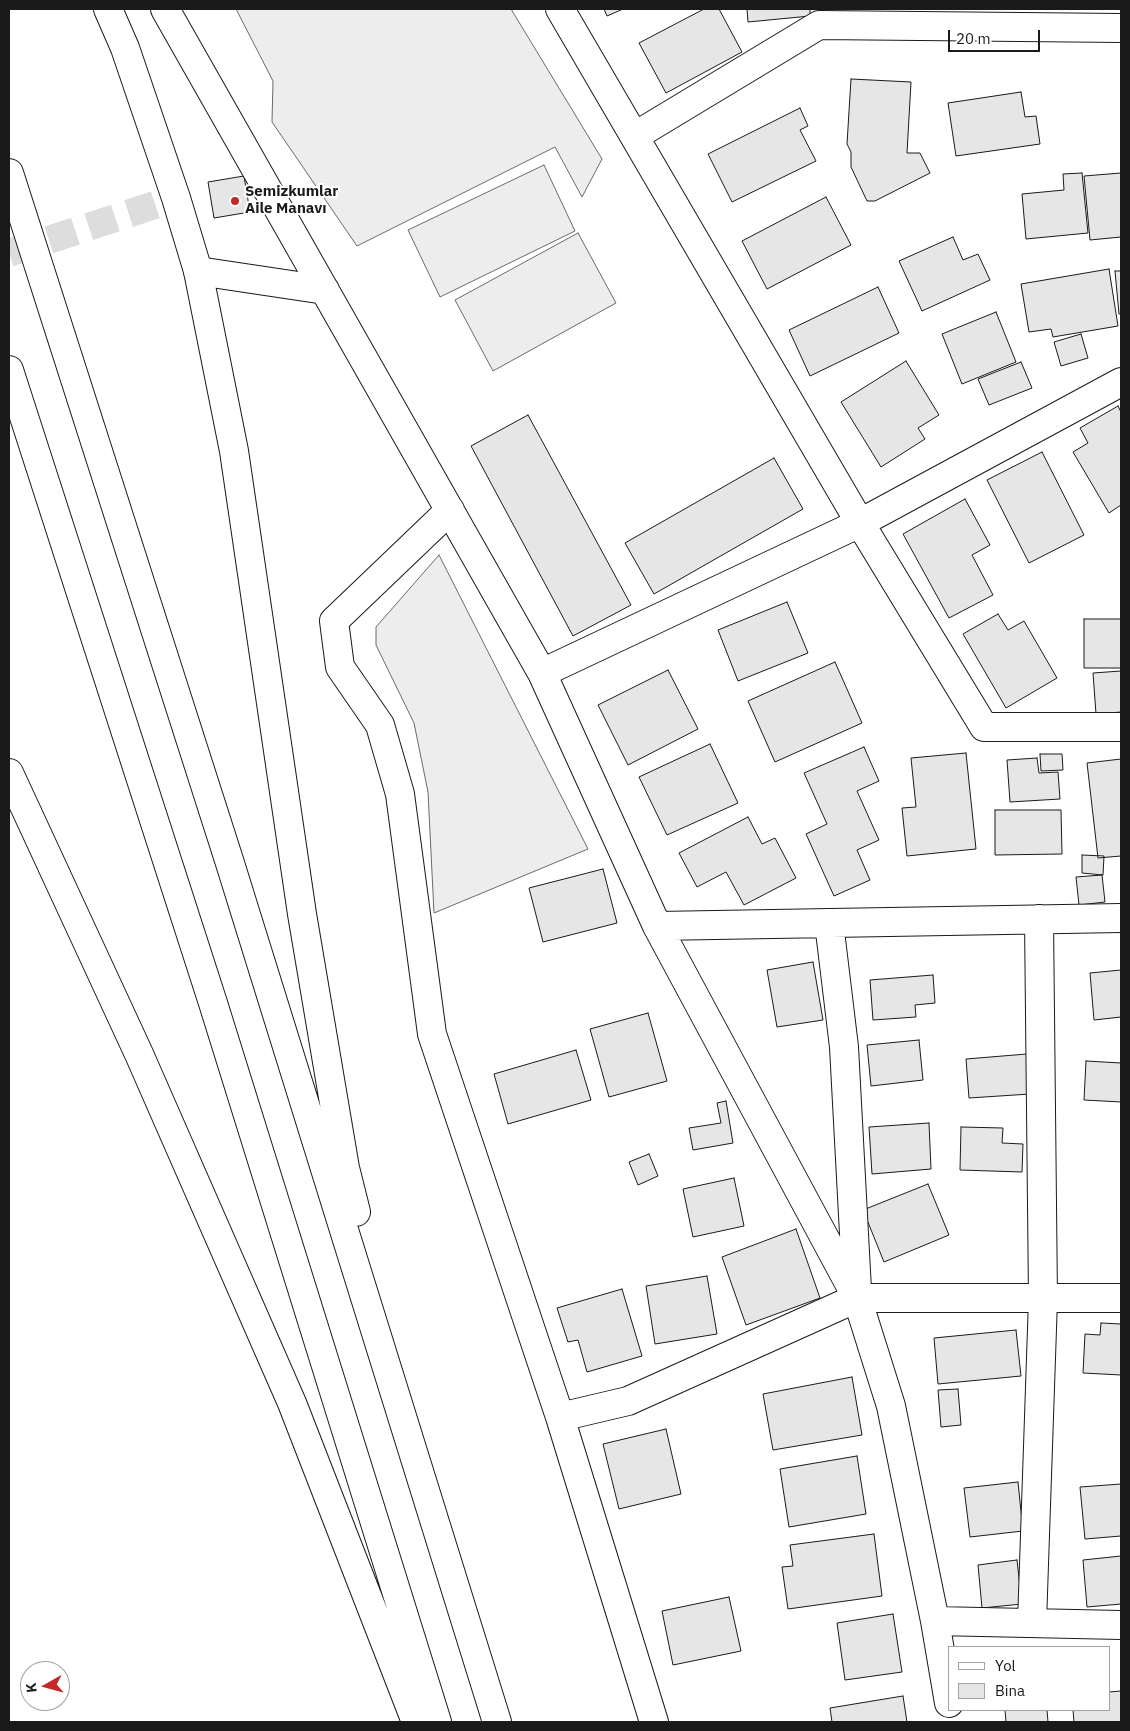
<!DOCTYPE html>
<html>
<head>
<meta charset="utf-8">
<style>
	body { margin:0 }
	#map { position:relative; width:1130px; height:1731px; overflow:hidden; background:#fff; font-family:"IBM Plex Sans",sans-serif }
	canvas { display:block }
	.frame { position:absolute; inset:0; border:10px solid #1a1a1a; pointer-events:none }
	.legend { position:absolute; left:948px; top:1646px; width:162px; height:65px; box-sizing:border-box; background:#fff; border:1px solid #a3a3a3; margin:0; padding:6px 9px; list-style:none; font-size:15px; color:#1a1a1a }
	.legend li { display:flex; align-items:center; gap:10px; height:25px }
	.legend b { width:25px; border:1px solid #a3a3a3 }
	.north { position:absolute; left:20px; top:1661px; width:50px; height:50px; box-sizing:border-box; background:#fff; border:1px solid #a3a3a3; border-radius:50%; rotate:263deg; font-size:14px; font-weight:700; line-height:20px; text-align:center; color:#1a1a1a }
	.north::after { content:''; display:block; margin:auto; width:18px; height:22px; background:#c62828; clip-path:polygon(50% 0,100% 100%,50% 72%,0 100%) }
	.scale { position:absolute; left:948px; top:30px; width:92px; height:22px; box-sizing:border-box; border:2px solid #1a1a1a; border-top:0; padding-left:6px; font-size:15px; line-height:18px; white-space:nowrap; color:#1a1a1a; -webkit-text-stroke:4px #fff; paint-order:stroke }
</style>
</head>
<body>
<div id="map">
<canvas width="1130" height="1731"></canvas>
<div class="frame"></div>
<ul class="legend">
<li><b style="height:6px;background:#fff"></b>Yol</li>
<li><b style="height:14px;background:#e6e6e6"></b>Bina</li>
</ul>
<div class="north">K</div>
<div class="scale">20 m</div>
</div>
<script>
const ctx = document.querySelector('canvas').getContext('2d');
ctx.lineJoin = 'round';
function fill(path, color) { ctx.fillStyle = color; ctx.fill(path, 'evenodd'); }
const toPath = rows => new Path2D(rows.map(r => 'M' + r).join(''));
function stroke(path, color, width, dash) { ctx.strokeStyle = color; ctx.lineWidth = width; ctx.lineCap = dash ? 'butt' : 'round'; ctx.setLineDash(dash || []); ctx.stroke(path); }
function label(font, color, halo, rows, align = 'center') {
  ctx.font = font + ' "IBM Plex Sans",sans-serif'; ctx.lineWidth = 4; ctx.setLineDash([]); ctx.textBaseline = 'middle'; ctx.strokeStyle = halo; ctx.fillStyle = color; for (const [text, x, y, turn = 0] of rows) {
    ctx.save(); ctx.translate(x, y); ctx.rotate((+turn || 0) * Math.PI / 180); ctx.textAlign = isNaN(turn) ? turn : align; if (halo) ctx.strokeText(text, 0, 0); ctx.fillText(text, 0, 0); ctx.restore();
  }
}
const built = toPath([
	[236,9,511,9,602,159,582,197,555,147,357,246,272,122,273,81,236,9],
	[544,165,575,231,440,297,408,230,544,165],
	[578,233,616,303,493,371,455,300,578,233],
	[439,555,588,849,434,913,428,792,414,723,376,645,376,627,439,555]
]);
fill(built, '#ededed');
stroke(built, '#6a6a6a', 1);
const building = toPath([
	[604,9,623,9,607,16,604,9],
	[704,9,719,9,742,52,666,93,639,43,704,9],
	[747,9,810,9,810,16,748,22,747,9],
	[851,79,911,82,907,153,920,153,930,173,875,201,867,201,851,167,851,152,847,144,851,79],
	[1021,92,1025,117,1036,116,1040,144,956,156,948,103,1021,92],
	[800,108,808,126,800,130,816,161,732,202,708,154,800,108],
	[1082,173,1088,233,1026,239,1022,194,1064,190,1063,174,1082,173],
	[1121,173,1121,237,1090,240,1084,176,1121,173],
	[244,176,250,212,214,218,208,182,244,176],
	[826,197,851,245,767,289,742,241,826,197],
	[953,237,963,260,978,254,990,280,922,311,899,261,953,237],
	[1109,269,1118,326,1053,337,1051,329,1029,332,1021,284,1109,269],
	[1115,271,1121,271,1121,314,1119,314,1115,271],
	[878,287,899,333,810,376,789,330,878,287],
	[996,312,1016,362,962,384,942,334,996,312],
	[1081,334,1088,358,1061,366,1054,342,1081,334],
	[906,361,939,415,918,428,925,439,881,467,841,402,906,361],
	[1021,362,1032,388,989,405,978,379,1021,362],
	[1118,406,1121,412,1121,505,1109,513,1073,452,1088,443,1080,428,1118,406],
	[528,415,631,605,573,636,471,446,528,415],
	[1042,452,1084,535,1029,563,987,480,1042,452],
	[774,458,803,509,654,594,625,543,774,458],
	[965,499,990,545,972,555,993,595,949,618,903,534,965,499],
	[787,602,808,653,738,681,718,630,787,602],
	[998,614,1008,630,1024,621,1057,678,1006,708,963,634,998,614],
	[1084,619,1121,619,1121,668,1084,668,1084,619],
	[835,662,862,723,775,762,748,701,835,662],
	[668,670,698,729,628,765,598,705,668,670],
	[1121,671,1121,712,1096,714,1093,673,1121,671],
	[710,744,738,803,667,835,639,777,710,744],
	[864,747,879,781,857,791,879,840,857,850,870,880,834,896,806,834,827,824,804,773,864,747],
	[966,753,976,849,907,856,902,808,916,807,911,758,966,753],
	[1040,754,1062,754,1063,770,1041,771,1040,754],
	[1037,758,1039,773,1058,772,1060,799,1010,802,1007,760,1037,758],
	[1121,759,1121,856,1098,858,1087,763,1121,759],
	[995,810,1061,810,1062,854,995,855,995,810],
	[748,817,762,844,775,838,796,878,744,905,726,872,697,887,679,853,748,817],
	[1082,855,1104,856,1103,875,1082,873,1082,855],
	[603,869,617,923,543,942,529,888,603,869],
	[1102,875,1105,902,1079,905,1076,877,1102,875],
	[813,962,823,1020,777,1027,767,970,813,962],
	[1121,970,1121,1017,1094,1020,1090,973,1121,970],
	[933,975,935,1003,915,1005,916,1017,873,1020,870,980,933,975],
	[648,1013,667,1081,609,1097,590,1029,648,1013],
	[919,1040,923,1080,871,1086,867,1045,919,1040],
	[576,1050,591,1100,508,1124,494,1074,576,1050],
	[1027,1054,1030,1094,969,1098,966,1059,1027,1054],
	[1086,1061,1121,1063,1121,1102,1084,1100,1086,1061],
	[726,1101,733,1143,693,1150,689,1128,721,1123,717,1103,726,1101],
	[929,1123,931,1169,872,1174,869,1127,929,1123],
	[961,1127,1003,1128,1002,1143,1023,1144,1022,1172,960,1170,961,1127],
	[649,1154,658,1176,638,1185,629,1162,649,1154],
	[734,1178,744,1226,693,1237,683,1189,734,1178],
	[928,1184,949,1235,884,1262,863,1210,928,1184],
	[796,1229,820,1298,746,1325,722,1257,796,1229],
	[707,1276,717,1334,655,1344,646,1286,707,1276],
	[622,1289,642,1356,587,1372,578,1340,568,1342,557,1308,622,1289],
	[1101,1323,1121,1324,1121,1375,1083,1373,1085,1334,1100,1335,1101,1323],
	[1016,1330,1021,1376,938,1384,934,1338,1016,1330],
	[852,1377,862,1435,773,1450,763,1394,852,1377],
	[958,1389,961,1425,941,1427,938,1390,958,1389],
	[666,1429,681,1494,619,1509,603,1444,666,1429],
	[857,1456,866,1514,789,1527,780,1469,857,1456],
	[1018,1482,1023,1531,970,1537,964,1488,1018,1482],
	[1121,1484,1121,1536,1085,1539,1080,1487,1121,1484],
	[874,1534,882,1596,788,1609,782,1567,793,1566,790,1545,874,1534],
	[1121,1556,1121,1604,1087,1607,1083,1560,1121,1556],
	[1017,1560,1022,1604,982,1608,978,1565,1017,1560],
	[729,1597,741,1651,673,1665,662,1611,729,1597],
	[893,1614,902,1672,845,1680,837,1623,893,1614],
	[1121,1691,1121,1722,1074,1722,1073,1710,1109,1710,1109,1692,1121,1691],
	[903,1696,907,1722,832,1722,830,1708,903,1696],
	[1005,1710,1047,1710,1048,1722,1006,1722,1005,1710]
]);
fill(building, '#e6e6e6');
stroke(building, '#1a1a1a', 1);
stroke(toPath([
	[9,253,176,198]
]), '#ddd', 28, [28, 14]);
const minor = toPath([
	[165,9,542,673,657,926,857,1298,891,1406,935,1621,949,1703],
	[560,9,860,523,984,727,1121,727],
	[635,136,819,25,1121,28],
	[198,271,325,290],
	[450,510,334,621,340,667,380,725,400,794,432,1034,560,1417,654,1722],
	[542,673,860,523,1121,382],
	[829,923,844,1047,857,1290],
	[657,926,1121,918],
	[560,1417,628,1401,857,1298,1121,1298],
	[935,1621,1121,1625],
	[1032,1623,1043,1299,1039,919]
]);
const trunk = toPath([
	[108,9,125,48,176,198,198,271,234,451,302,914,345,1168,356,1212],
	[9,173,229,860,497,1722],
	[9,370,213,1003,437,1722],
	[9,773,139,1054,292,1403,416,1722]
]);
stroke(minor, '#1a1a1a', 30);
stroke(trunk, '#1a1a1a', 30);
stroke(minor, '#fff', 28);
stroke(trunk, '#fff', 28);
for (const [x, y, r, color] of [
	[235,201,5,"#c62828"]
]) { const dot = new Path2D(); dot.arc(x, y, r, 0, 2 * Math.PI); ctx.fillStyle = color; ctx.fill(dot); stroke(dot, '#fff', 2); }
label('bold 15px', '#1a1a1a', '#fff', [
	["Semizkumlar",245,192],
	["Aile Manavı",245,209]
], 'left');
</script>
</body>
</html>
